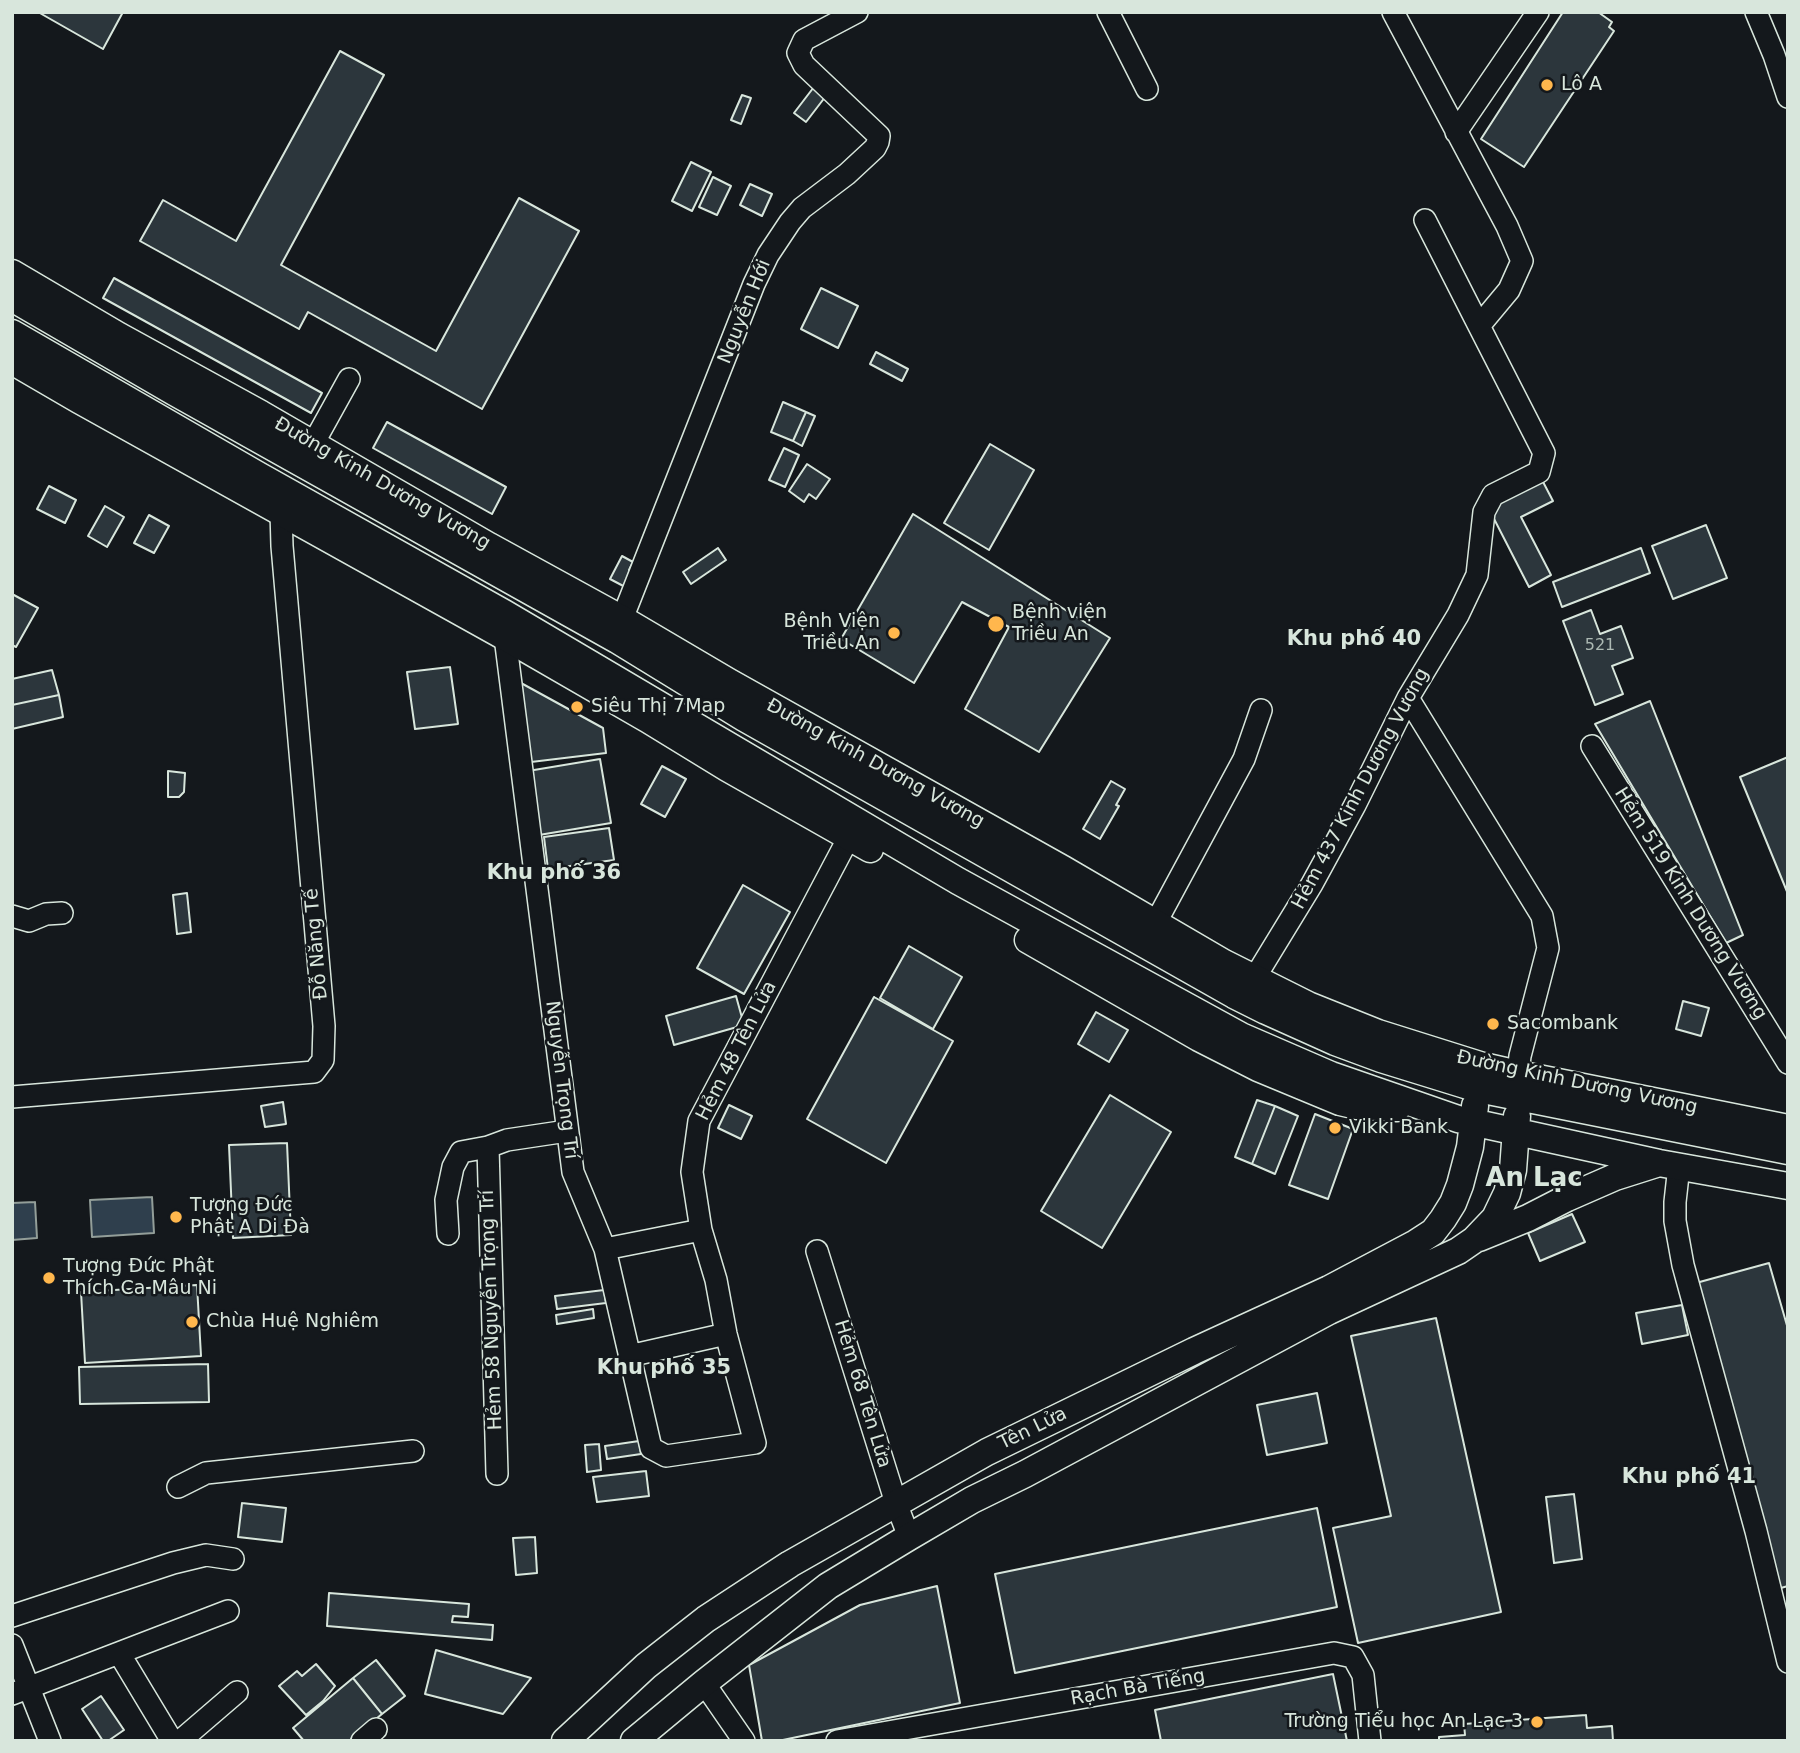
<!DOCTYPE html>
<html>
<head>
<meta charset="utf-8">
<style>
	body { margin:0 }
	#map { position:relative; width:1800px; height:1753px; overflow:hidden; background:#14181c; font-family:"DejaVu Sans",sans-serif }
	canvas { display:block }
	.frame { position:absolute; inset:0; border:14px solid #d8e6dc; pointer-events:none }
</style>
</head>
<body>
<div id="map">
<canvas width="1800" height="1753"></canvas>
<div class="frame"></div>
</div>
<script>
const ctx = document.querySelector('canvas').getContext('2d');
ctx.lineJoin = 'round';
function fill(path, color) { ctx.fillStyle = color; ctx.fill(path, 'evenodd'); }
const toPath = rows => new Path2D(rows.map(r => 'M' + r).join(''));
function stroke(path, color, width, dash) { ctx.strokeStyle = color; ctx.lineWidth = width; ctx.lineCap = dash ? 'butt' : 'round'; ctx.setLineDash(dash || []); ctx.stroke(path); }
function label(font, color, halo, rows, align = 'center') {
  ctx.font = font + ' "DejaVu Sans",sans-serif'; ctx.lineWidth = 5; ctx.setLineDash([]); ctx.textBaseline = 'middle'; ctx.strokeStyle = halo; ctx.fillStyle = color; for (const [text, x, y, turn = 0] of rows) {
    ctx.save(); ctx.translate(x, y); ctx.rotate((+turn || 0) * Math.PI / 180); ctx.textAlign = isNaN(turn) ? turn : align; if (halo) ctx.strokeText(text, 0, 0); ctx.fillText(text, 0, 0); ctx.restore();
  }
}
const water = toPath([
	[152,1197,154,1233,92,1237,90,1200,152,1197],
	[35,1202,37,1238,12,1240,12,1203,35,1202]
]);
fill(water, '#2f3f4d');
stroke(water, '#939e99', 2);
const building = toPath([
	[38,12,123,12,103,49,38,12],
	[1563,12,1598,12,1612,22,1609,27,1614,31,1524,167,1481,139,1563,12],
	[340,51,384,75,281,265,436,351,519,198,579,231,482,409,308,312,299,329,140,241,163,200,236,241,340,51],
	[817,83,829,92,806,122,794,113,817,83],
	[742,95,751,98,741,124,731,120,742,95],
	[691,162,711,172,692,211,672,201,691,162],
	[713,177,731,186,717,215,699,207,713,177],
	[750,184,772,194,762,216,740,205,750,184],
	[114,278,322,393,311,413,103,298,114,278],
	[821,288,858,306,838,348,801,329,821,288],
	[876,352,908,369,902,381,870,364,876,352],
	[783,402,806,412,793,441,771,432,783,402],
	[806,412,815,416,802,446,793,441,806,412],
	[387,422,506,487,492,514,373,448,387,422],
	[990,444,1034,470,989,550,944,523,990,444],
	[784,448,799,455,785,487,769,480,784,448],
	[807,464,830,479,816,499,809,494,804,502,789,491,807,464],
	[1541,478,1553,501,1521,517,1551,575,1529,587,1490,511,1494,502,1541,478],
	[49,486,76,500,65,523,37,509,49,486],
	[105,506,124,517,107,547,88,536,105,506],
	[913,514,1110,638,1039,752,965,709,1009,627,962,602,914,683,841,639,913,514],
	[149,515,169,526,154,553,134,543,149,515],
	[1706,525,1727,578,1673,599,1652,546,1706,525],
	[718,548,726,560,691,584,683,572,718,548],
	[1641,548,1650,573,1562,607,1553,582,1641,548],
	[622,556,633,562,629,570,636,573,629,589,610,579,622,556],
	[12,594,38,608,16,647,12,645,12,594],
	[1591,610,1600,634,1621,626,1633,658,1612,666,1623,694,1595,705,1563,621,1591,610],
	[450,667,458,724,415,729,407,672,450,667],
	[52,670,59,695,12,705,12,679,52,670],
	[521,683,603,728,606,753,531,762,521,683],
	[59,695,63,717,12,729,12,705,59,695],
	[1650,701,1743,935,1726,943,1595,724,1650,701],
	[1788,757,1788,894,1740,777,1788,757],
	[600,759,611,823,539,835,528,771,600,759],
	[662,766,686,779,665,817,641,804,662,766],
	[168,771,185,773,184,792,179,797,168,797,168,771],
	[1111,781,1125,789,1116,805,1119,806,1100,839,1083,829,1111,781],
	[609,828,614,860,548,869,544,837,609,828],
	[743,885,790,912,744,994,697,968,743,885],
	[187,893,191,932,177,934,173,895,187,893],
	[909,946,962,977,933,1029,880,998,909,946],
	[736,996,744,1025,674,1045,666,1016,736,996],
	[874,997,953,1041,886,1163,807,1119,874,997],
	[1683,1001,1709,1008,1701,1036,1676,1029,1683,1001],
	[1096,1012,1128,1030,1109,1062,1078,1044,1096,1012],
	[1110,1095,1171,1132,1102,1248,1041,1211,1110,1095],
	[1257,1100,1275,1106,1252,1164,1235,1157,1257,1100],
	[283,1102,286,1124,265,1127,261,1106,283,1102],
	[729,1105,752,1116,741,1139,718,1128,729,1105],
	[1275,1106,1298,1116,1275,1174,1252,1164,1275,1106],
	[1315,1114,1353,1129,1328,1199,1289,1185,1315,1114],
	[287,1143,291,1235,233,1238,229,1145,287,1143],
	[1572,1214,1585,1242,1540,1261,1528,1233,1572,1214],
	[1769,1263,1788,1329,1788,1586,1770,1591,1685,1286,1769,1263],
	[197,1285,201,1356,85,1363,81,1292,197,1285],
	[604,1290,606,1303,557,1309,555,1296,604,1290],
	[1682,1305,1688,1335,1642,1344,1636,1313,1682,1305],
	[593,1309,594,1318,557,1324,556,1315,593,1309],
	[1436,1318,1501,1612,1358,1643,1333,1528,1391,1516,1351,1336,1436,1318],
	[208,1364,209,1402,80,1404,79,1367,208,1364],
	[1317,1393,1327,1443,1267,1455,1257,1405,1317,1393],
	[639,1441,641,1454,607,1459,605,1446,639,1441],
	[599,1444,601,1470,587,1472,585,1445,599,1444],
	[646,1471,649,1496,597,1502,593,1477,646,1471],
	[1574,1494,1582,1559,1554,1563,1546,1497,1574,1494],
	[242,1503,286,1508,282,1542,238,1537,242,1503],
	[1317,1508,1337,1607,1015,1673,995,1574,1317,1508],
	[535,1537,537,1573,516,1575,513,1538,535,1537],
	[937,1586,960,1703,778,1741,762,1741,749,1665,860,1605,937,1586],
	[329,1593,469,1604,468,1617,453,1616,452,1622,493,1625,492,1640,327,1626,329,1593],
	[436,1650,531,1678,503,1714,425,1694,436,1650],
	[376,1660,405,1696,382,1714,353,1678,376,1660],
	[316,1664,335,1686,323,1701,306,1715,279,1686,297,1671,302,1676,316,1664],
	[1333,1674,1347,1741,1161,1741,1155,1710,1333,1674],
	[353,1678,382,1714,349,1741,304,1741,293,1728,353,1678],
	[101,1696,124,1730,108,1741,103,1741,82,1709,101,1696],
	[1586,1715,1587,1728,1612,1726,1613,1741,1439,1741,1439,1737,1465,1735,1464,1724,1586,1715]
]);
fill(building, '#2c363c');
stroke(building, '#d8e6dc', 2);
const minor = toPath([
	[1108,12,1147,89],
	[1756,12,1774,55,1788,97],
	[1456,132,1538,12],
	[1425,220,1479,326],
	[313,444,349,379],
	[622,619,754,284,768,255,790,222,802,208,847,174,875,148,878,142,879,136,804,65,798,53,804,40,857,12],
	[505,637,573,1172,605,1249,651,1448,666,1456,755,1443,726,1334,716,1280,701,1230,692,1172,699,1121,849,837],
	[1408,698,1542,916,1548,948,1520,1056,1518,1074],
	[1592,746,1788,1063],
	[12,916,29,921,46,914,62,913],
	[1155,924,1244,759,1261,710],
	[1254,979,1312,884,1355,805,1408,698,1458,615,1477,575,1484,512,1493,495,1539,472,1544,453,1479,326,1509,290,1522,261,1507,226,1393,12],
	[12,1097,314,1072,323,1060,324,1026,282,546,281,511],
	[488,1147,497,1474],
	[1679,1166,1675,1202,1675,1221,1683,1265,1756,1531,1788,1662],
	[448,1234,446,1200,453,1167,461,1152,488,1147,507,1140,567,1131],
	[605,1249,701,1230],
	[817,1251,896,1503,909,1537],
	[629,1356,726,1334],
	[178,1487,206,1473,413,1451],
	[12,1616,173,1563,206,1555,233,1559],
	[12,1645,50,1741],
	[119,1653,172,1741],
	[704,1683,744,1741],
	[12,1694,228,1611],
	[180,1741,237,1692],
	[362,1741,376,1729],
	[837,1741,1334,1653,1353,1657,1363,1675,1370,1741]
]);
const major = toPath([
	[12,273,119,336,261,414,489,546,622,619,729,682,1063,869,1224,963,1308,1005,1378,1033,1483,1066,1518,1074,1788,1128],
	[12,298,174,392,617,640,744,718,1234,995,1266,1011,1335,1042,1381,1059,1478,1089,1788,1151],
	[12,333,258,475,504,613,958,881,1241,1036,1331,1075,1458,1119,1659,1163,1788,1186],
	[12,361,79,400,505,637,647,719,727,768,870,849],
	[1028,940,1199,1038,1258,1068,1340,1102,1357,1106,1397,1108],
	[1479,1238,1528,1218,1567,1198,1615,1177,1656,1164],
	[565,1741,646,1666,706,1619,790,1564,987,1452,1194,1351,1329,1289,1416,1243,1433,1232,1443,1219,1453,1203,1460,1185,1470,1147,1475,1106],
	[634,1741,704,1683,828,1586,909,1537,972,1500,1025,1474,1329,1311,1458,1251,1474,1240,1495,1218,1507,1193,1513,1170,1517,1116]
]);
stroke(minor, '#d8e6dc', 24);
stroke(major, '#d8e6dc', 29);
stroke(minor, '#14181c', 21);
stroke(major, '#14181c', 26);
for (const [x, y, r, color] of [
	[1547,85,7,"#ffb74d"],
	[996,624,9,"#ffb74d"],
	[894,633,7,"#ffb74d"],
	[577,707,7,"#ffb74d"],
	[1493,1024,7,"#ffb74d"],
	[1335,1128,7,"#ffb74d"],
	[176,1217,7,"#ffb74d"],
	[49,1278,7,"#ffb74d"],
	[192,1322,7,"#ffb74d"],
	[1537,1722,7,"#ffb74d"]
]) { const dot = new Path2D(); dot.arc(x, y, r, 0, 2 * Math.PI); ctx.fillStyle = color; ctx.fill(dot); stroke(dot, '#14181c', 2.5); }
label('16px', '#adbab4', null, [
	["521",1600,646]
]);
label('19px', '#d8e6dc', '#14181c', [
	["Lô A",1561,85],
	["Bệnh viện",1012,613],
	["Triều An",1012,635],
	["Bệnh Viện",880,622,"right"],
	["Triều An",880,644,"right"],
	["Siêu Thị 7Map",591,707],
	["Sacombank",1507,1024],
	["Vikki Bank",1349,1128],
	["Tượng Đức",190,1206],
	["Phật A Di Đà",190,1228],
	["Tượng Đức Phật",63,1267],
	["Thích Ca Mâu Ni",63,1289],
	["Chùa Huệ Nghiêm",206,1322],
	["Trường Tiểu học An Lạc 3",1523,1722,"right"]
], 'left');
label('19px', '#d8e6dc', '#14181c', [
	["Nguyễn Hới",745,312,-68],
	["Đường Kinh Dương Vương",382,484,30],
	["Đường Kinh Dương Vương",875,764,29],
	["Hẻm 437 Kinh Dương Vương",1361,789,-62],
	["Hẻm 519 Kinh Dương Vương",1690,904,58],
	["Đỗ Năng Tế",317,944,-95],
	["Hẻm 48 Tên Lửa",737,1051,-63],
	["Nguyễn Trọng Trí",561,1080,83],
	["Đường Kinh Dương Vương",1577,1083,12],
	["Hẻm 58 Nguyễn Trọng Trí",492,1310,-92],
	["Hẻm 68 Tên Lửa",862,1394,73],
	["Tên Lửa",1033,1429,-26],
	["Rạch Bà Tiếng",1138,1688,-10]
]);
label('bold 21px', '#d8e6dc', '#14181c', [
	["Khu phố 40",1354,640],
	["Khu phố 36",554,874],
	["Khu phố 35",664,1369],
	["Khu phố 41",1689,1478]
]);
label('bold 26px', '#d8e6dc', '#14181c', [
	["An Lạc",1534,1179]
]);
</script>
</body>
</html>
